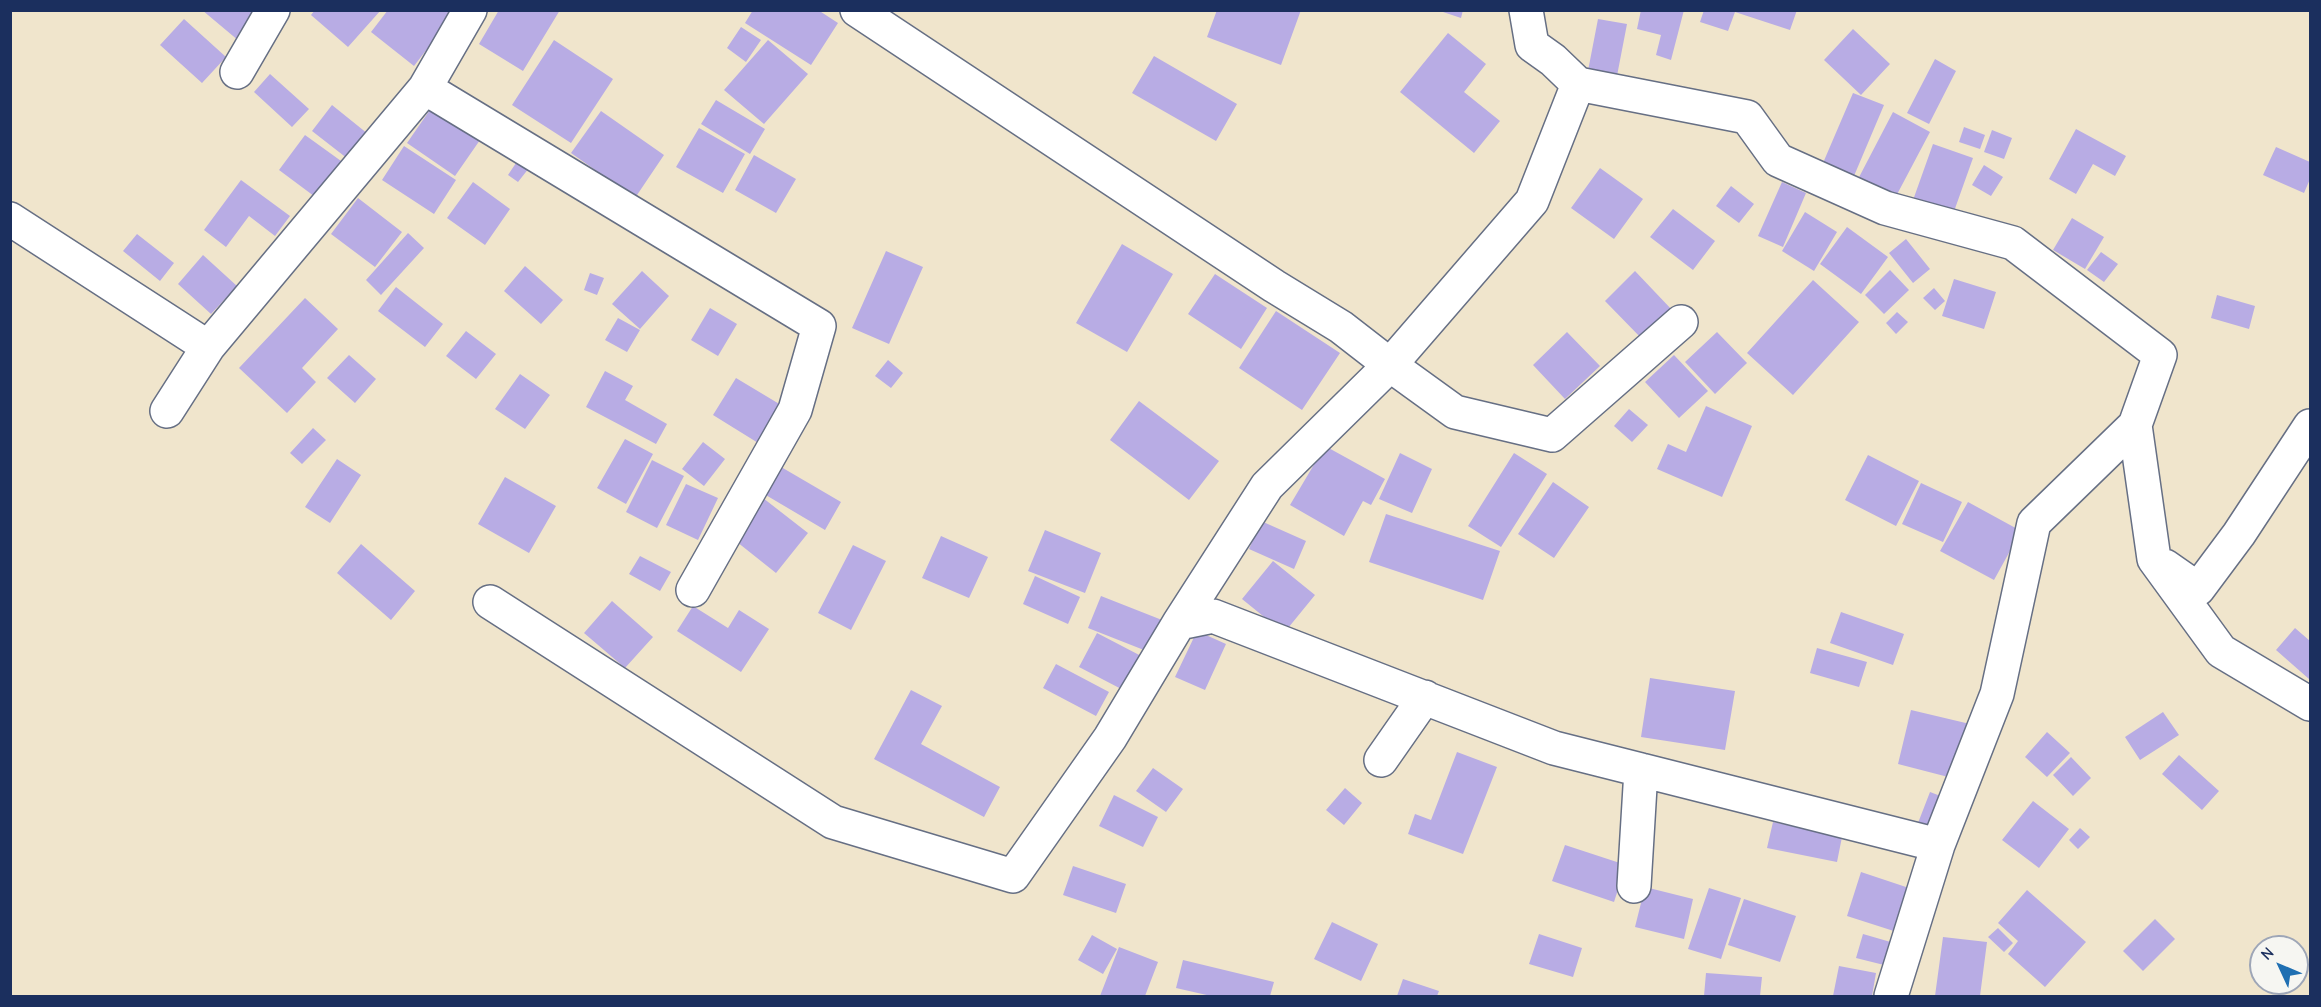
<!DOCTYPE html>
<html>
<head>
<meta charset="utf-8">
<style>
	body { margin:0 }
	#map { position:relative; width:2321px; height:1007px; overflow:hidden; background:#f0e5cc; font-family:"Comic Neue",sans-serif }
	canvas { display:block }
	.frame { position:absolute; inset:0; border:12px solid #1b2f5e; pointer-events:none }
	.north { position:absolute; left:2249px; top:935px; width:60px; height:60px; box-sizing:border-box; background:#f6f6f2; border:2px solid #9ea6b7; border-radius:50%; rotate:314deg; font-size:16px; font-weight:700; line-height:24px; text-align:center; color:#1b2f5e }
	.north::after { content:''; display:block; margin:auto; width:21px; height:27px; background:#1f6fb2; clip-path:polygon(50% 0,100% 100%,50% 72%,0 100%) }
</style>
</head>
<body>
<div id="map">
<canvas width="2321" height="1007"></canvas>
<div class="frame"></div>
<div class="north">N</div>
</div>
<script>
const ctx = document.querySelector('canvas').getContext('2d');
ctx.lineJoin = 'round';
function fill(path, color) { ctx.fillStyle = color; ctx.fill(path, 'evenodd'); }
const toPath = rows => new Path2D(rows.map(r => 'M' + r).join(''));
function stroke(path, color, width, dash) { ctx.strokeStyle = color; ctx.lineWidth = width; ctx.lineCap = dash ? 'butt' : 'round'; ctx.setLineDash(dash || []); ctx.stroke(path); }
fill(toPath([
	[202,10,253,10,260,16,239,41],
	[315,10,381,10,348,47,311,15],
	[388,10,457,10,414,66,371,32],
	[499,10,560,10,523,71,479,44],
	[753,10,818,10,838,23,811,65,745,23],
	[1217,10,1301,10,1281,65,1207,37],
	[1437,10,1463,10,1461,18],
	[1641,10,1684,10,1671,60,1656,55,1661,35,1637,29],
	[1704,10,1797,10,1790,30,1735,12,1728,31,1700,22],
	[184,19,226,57,202,83,160,45],
	[1598,19,1627,24,1616,81,1587,76],
	[741,27,761,40,746,62,727,48],
	[1853,29,1890,64,1861,95,1824,60],
	[1448,33,1486,64,1464,92,1500,121,1474,153,1400,92],
	[554,40,613,79,571,143,512,105],
	[768,40,808,74,764,124,724,90],
	[1154,56,1237,104,1216,141,1132,93],
	[1935,59,1956,71,1929,124,1907,113],
	[270,74,309,109,292,127,254,92],
	[1853,93,1884,105,1851,183,1820,170],
	[716,100,765,129,750,154,701,124],
	[332,105,368,134,348,159,312,131],
	[432,107,480,140,455,176,407,143],
	[601,111,664,155,635,198,571,153],
	[1893,112,1930,132,1893,202,1856,183],
	[1964,127,1985,135,1980,149,1959,142],
	[699,128,745,154,723,193,676,167],
	[2076,129,2126,156,2115,176,2093,164,2076,194,2049,179],
	[1992,130,2012,138,2004,159,1984,152],
	[305,135,348,166,322,202,279,170],
	[1933,144,1973,158,1952,217,1912,203],
	[404,146,456,180,434,214,382,180],
	[2276,147,2310,162,2310,179,2304,193,2263,175],
	[754,155,796,179,776,213,735,190],
	[518,160,529,168,518,182,508,175],
	[1984,165,2003,177,1991,196,1972,185],
	[1600,168,1643,199,1614,239,1571,208],
	[241,180,290,216,275,236,249,216,226,247,204,230],
	[473,182,510,209,485,245,447,218],
	[1782,182,1806,193,1783,247,1758,236],
	[1731,186,1754,204,1739,223,1716,206],
	[358,198,402,232,375,267,331,234],
	[1673,209,1715,241,1693,270,1650,237],
	[1805,212,1837,232,1814,271,1782,251],
	[2072,218,2104,237,2085,269,2053,250],
	[1847,227,1888,257,1861,294,1820,264],
	[408,233,424,248,381,295,366,280],
	[137,234,174,263,160,281,123,251],
	[1906,239,1930,269,1913,283,1889,253],
	[1122,244,1173,274,1127,352,1076,323],
	[886,251,923,267,889,344,852,328],
	[2101,252,2118,264,2104,282,2087,270],
	[203,255,237,286,211,314,178,284],
	[525,266,563,300,541,324,504,291],
	[1890,270,1909,290,1884,314,1865,295],
	[642,271,669,296,640,329,612,304],
	[1635,271,1673,311,1643,340,1605,301],
	[590,273,604,278,597,295,584,290],
	[1215,274,1267,308,1241,349,1188,314],
	[1954,279,1996,292,1984,329,1942,316],
	[1813,280,1859,322,1793,395,1747,353],
	[396,287,443,324,425,347,378,311],
	[1934,288,1945,301,1935,310,1923,298],
	[2217,295,2255,306,2249,329,2211,318],
	[305,298,338,329,302,368,316,382,287,413,239,368],
	[710,308,737,324,718,356,691,340],
	[1276,311,1340,353,1302,410,1239,368],
	[1897,312,1908,322,1896,334,1886,323],
	[618,318,640,330,627,352,605,340],
	[466,331,496,354,476,379,446,356],
	[1567,332,1600,366,1565,399,1533,365],
	[1717,332,1747,363,1715,394,1685,362],
	[349,355,376,379,355,403,327,378],
	[1674,355,1708,391,1679,418,1645,382],
	[888,360,903,373,891,388,875,376],
	[605,371,633,386,625,400,667,424,656,444,586,407],
	[520,374,550,395,525,429,495,409],
	[736,378,786,408,763,446,713,415],
	[1139,401,1219,461,1189,500,1110,440],
	[1706,406,1752,426,1722,497,1657,469,1668,444,1686,452],
	[1629,409,1648,425,1632,442,1614,426],
	[313,428,326,440,302,464,290,453],
	[625,439,653,454,626,504,597,488],
	[703,442,725,459,704,486,682,469],
	[1325,446,1385,479,1371,505,1363,501,1344,536,1290,505],
	[1400,453,1432,469,1412,513,1379,499],
	[1514,453,1547,474,1501,547,1468,526],
	[1868,455,1919,481,1896,526,1845,500],
	[337,459,361,475,330,523,305,507],
	[652,460,684,476,657,528,626,512],
	[776,464,841,502,825,530,759,491],
	[505,477,556,506,529,553,478,524],
	[1553,482,1589,507,1554,558,1518,534],
	[1921,483,1962,502,1943,542,1902,524],
	[686,484,718,498,698,540,666,525],
	[763,498,808,533,776,573,732,538],
	[1968,502,2021,531,1994,580,1940,551],
	[1386,514,1500,551,1483,600,1369,562],
	[1261,521,1306,541,1294,569,1249,549],
	[1045,530,1101,553,1085,593,1028,571],
	[941,536,988,557,969,598,922,578],
	[361,544,415,591,391,620,337,573],
	[853,545,886,561,851,630,818,613],
	[640,556,671,572,660,591,629,574],
	[1273,561,1315,595,1284,633,1242,599],
	[1035,576,1080,597,1068,624,1023,604],
	[1101,596,1162,620,1149,652,1088,628],
	[612,601,653,637,625,668,584,633],
	[693,606,728,628,739,610,769,629,741,672,677,631],
	[1841,612,1904,634,1893,665,1830,643],
	[2295,628,2310,641,2309,679,2276,650],
	[1197,631,1226,644,1205,690,1175,677],
	[1097,633,1145,658,1127,692,1079,667],
	[1817,648,1867,662,1859,687,1810,673],
	[1056,664,1109,692,1096,716,1043,688],
	[1650,678,1735,691,1725,750,1641,737],
	[911,690,942,706,921,744,1000,787,984,817,874,759],
	[1911,710,1970,724,1956,779,1898,764],
	[2163,712,2179,735,2140,760,2125,737],
	[2047,732,2070,753,2047,777,2025,757],
	[1457,752,1497,767,1463,854,1408,834,1415,814,1431,820],
	[2179,755,2219,791,2202,810,2162,774],
	[2071,757,2091,778,2073,796,2053,775],
	[1153,768,1183,789,1166,812,1136,791],
	[1345,788,1362,803,1344,825,1326,810],
	[1930,792,1951,800,1938,832,1918,823],
	[1114,795,1158,817,1143,847,1099,826],
	[2033,801,2069,829,2039,868,2002,840],
	[1773,822,1842,837,1837,862,1767,848],
	[2080,828,2090,837,2078,849,2069,840],
	[1565,845,1626,865,1614,902,1552,881],
	[1073,866,1126,884,1116,913,1063,895],
	[1861,872,1915,890,1900,933,1847,916],
	[1645,887,1693,899,1684,939,1635,927],
	[1709,888,1741,898,1721,959,1688,949],
	[2027,890,2086,942,2045,987,2008,954,2018,941,1998,923],
	[1744,899,1796,916,1780,962,1728,945],
	[2155,919,2175,939,2143,971,2123,951],
	[1332,922,1378,944,1361,981,1314,959],
	[1998,928,2013,943,2004,952,1988,937],
	[1539,934,1582,948,1573,977,1529,964],
	[1863,934,1894,943,1888,966,1856,958],
	[1092,935,1117,949,1103,974,1078,960],
	[1943,937,1987,942,1980,996,1935,996],
	[1119,947,1158,962,1145,996,1100,996],
	[1183,960,1274,982,1270,996,1211,996,1176,988],
	[1839,966,1876,973,1872,996,1833,996],
	[1706,973,1762,977,1760,996,1704,996],
	[1403,979,1439,991,1437,996,1397,996]
]), '#b8ace4');
const minor = toPath([
	[1526,10,1532,45,1553,60,1578,84,1747,117,1778,160,1885,208,2013,243,2160,355,2135,425,2034,523,1997,694,1938,845,1891,996],
	[237,72,273,10],
	[1578,84,1532,201,1390,365,1455,412,1552,435,1681,322],
	[425,88,819,326,795,410,693,590],
	[10,219,208,347],
	[167,411,208,347,425,88,470,10],
	[2135,425,2154,559,2221,651,2310,704],
	[2165,566,2198,589,2239,534,2310,426],
	[490,602,833,822,1013,876,1110,738,1179,623,1267,486,1390,365,1341,327,1274,286,857,10],
	[1179,623,1213,616,1554,748,1938,845],
	[1381,760,1425,697],
	[1634,886,1641,770]
]);
stroke(minor, '#666f84', 36);
stroke(minor, '#fff', 33);
</script>
</body>
</html>
